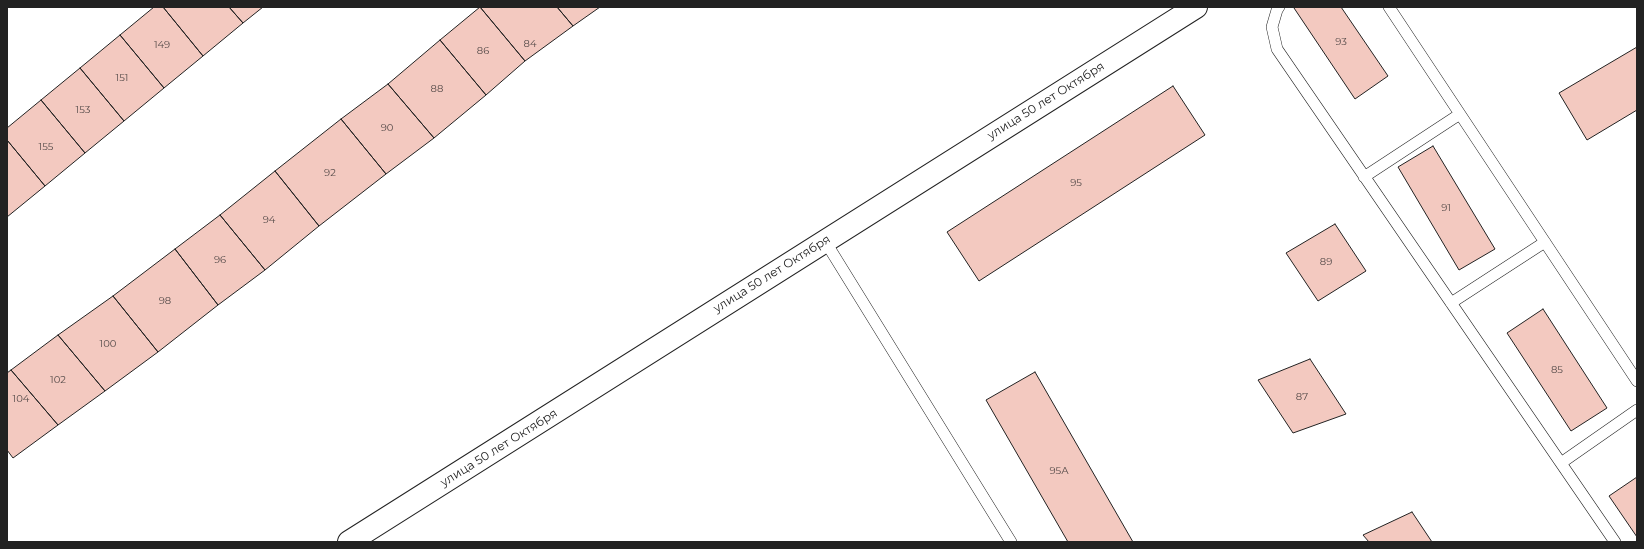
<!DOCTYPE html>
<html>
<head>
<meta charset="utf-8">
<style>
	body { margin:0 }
	#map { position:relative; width:1644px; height:549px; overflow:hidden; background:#fff; font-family:Montserrat,sans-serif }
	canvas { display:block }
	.frame { position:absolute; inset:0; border:8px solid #222; pointer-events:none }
</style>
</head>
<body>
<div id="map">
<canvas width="1644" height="549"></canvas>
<div class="frame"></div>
</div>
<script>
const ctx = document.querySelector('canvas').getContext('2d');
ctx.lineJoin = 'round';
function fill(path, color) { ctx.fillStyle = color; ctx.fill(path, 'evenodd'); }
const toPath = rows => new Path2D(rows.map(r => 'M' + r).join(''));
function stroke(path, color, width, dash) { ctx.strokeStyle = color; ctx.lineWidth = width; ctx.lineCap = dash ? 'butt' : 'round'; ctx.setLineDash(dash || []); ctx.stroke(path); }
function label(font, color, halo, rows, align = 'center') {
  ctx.font = font + ' Montserrat,sans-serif'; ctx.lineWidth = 3; ctx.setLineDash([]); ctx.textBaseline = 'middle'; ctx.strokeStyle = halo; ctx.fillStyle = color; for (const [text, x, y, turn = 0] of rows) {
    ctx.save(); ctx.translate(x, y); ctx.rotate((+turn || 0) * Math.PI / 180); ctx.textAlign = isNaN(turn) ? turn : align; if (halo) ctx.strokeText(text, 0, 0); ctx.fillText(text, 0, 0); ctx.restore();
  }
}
const building = toPath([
	[154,7,163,7,203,56,164,88,120,35,154,7],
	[163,7,229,7,243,23,203,56,163,7],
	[229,7,263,7,243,23,229,7],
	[480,7,557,7,573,26,525,61,480,7],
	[480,7,525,61,486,95,440,40,480,7],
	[557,7,600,7,573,26,557,7],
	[1297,7,1341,7,1388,76,1355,99,1294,8,1297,7],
	[120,35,164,88,124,121,80,68,120,35],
	[440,40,486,95,434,138,388,84,440,40],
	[1637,47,1637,110,1587,140,1559,93,1637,47],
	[80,68,124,121,85,153,41,100,80,68],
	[388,84,434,138,386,174,341,119,388,84],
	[1173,86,1205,135,979,281,947,232,1173,86],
	[41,100,85,153,45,186,7,140,7,128,41,100],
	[341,119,386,174,319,226,275,171,341,119],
	[7,140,45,186,7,217,7,140],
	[1433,146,1495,249,1459,270,1398,167,1433,146],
	[275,171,319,226,265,270,220,215,275,171],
	[220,215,265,270,218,305,175,249,220,215],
	[1335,224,1366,271,1318,301,1286,253,1335,224],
	[175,249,218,305,158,352,113,296,175,249],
	[113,296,158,352,105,391,58,335,113,296],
	[1543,309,1607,408,1571,431,1507,333,1543,309],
	[58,335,105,391,58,425,11,370,58,335],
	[1310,359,1346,414,1293,433,1258,380,1310,359],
	[11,370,58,425,13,458,7,450,7,373,11,370],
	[1035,372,1133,542,1068,542,986,400,1035,372],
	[1637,477,1637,537,1609,496,1637,477],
	[1412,512,1432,542,1369,542,1363,535,1412,512]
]);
fill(building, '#f3c9c0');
stroke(building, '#222', 1);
const service = toPath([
	[1279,7,1277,10,1272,27,1277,49,1615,542],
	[1389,7,1637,381],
	[1364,177,1460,114],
	[825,241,1011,542],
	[1451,303,1545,242],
	[1561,463,1637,410]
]);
const trunk = toPath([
	[349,542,1196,7]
]);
stroke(service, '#222', 12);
stroke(trunk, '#222', 24);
stroke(service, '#fff', 11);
stroke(trunk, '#fff', 22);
label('10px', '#564c4a', null, [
	["93",1341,42],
	["84",530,44],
	["149",162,45],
	["86",483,51],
	["151",122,78],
	["88",437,89],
	["153",83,110],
	["90",387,128],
	["155",46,147],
	["92",330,173],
	["95",1076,183],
	["91",1446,208],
	["94",269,220],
	["96",220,260],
	["89",1326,262],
	["98",165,301],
	["100",108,344],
	["85",1557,370],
	["102",58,380],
	["87",1302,397],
	["104",21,399],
	["95А",1059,471]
]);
label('12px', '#222', '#fff', [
	["улица 50 лет Октября",1046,101,-32],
	["улица 50 лет Октября",772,274,-32],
	["улица 50 лет Октября",499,448,-32]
]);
</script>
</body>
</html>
